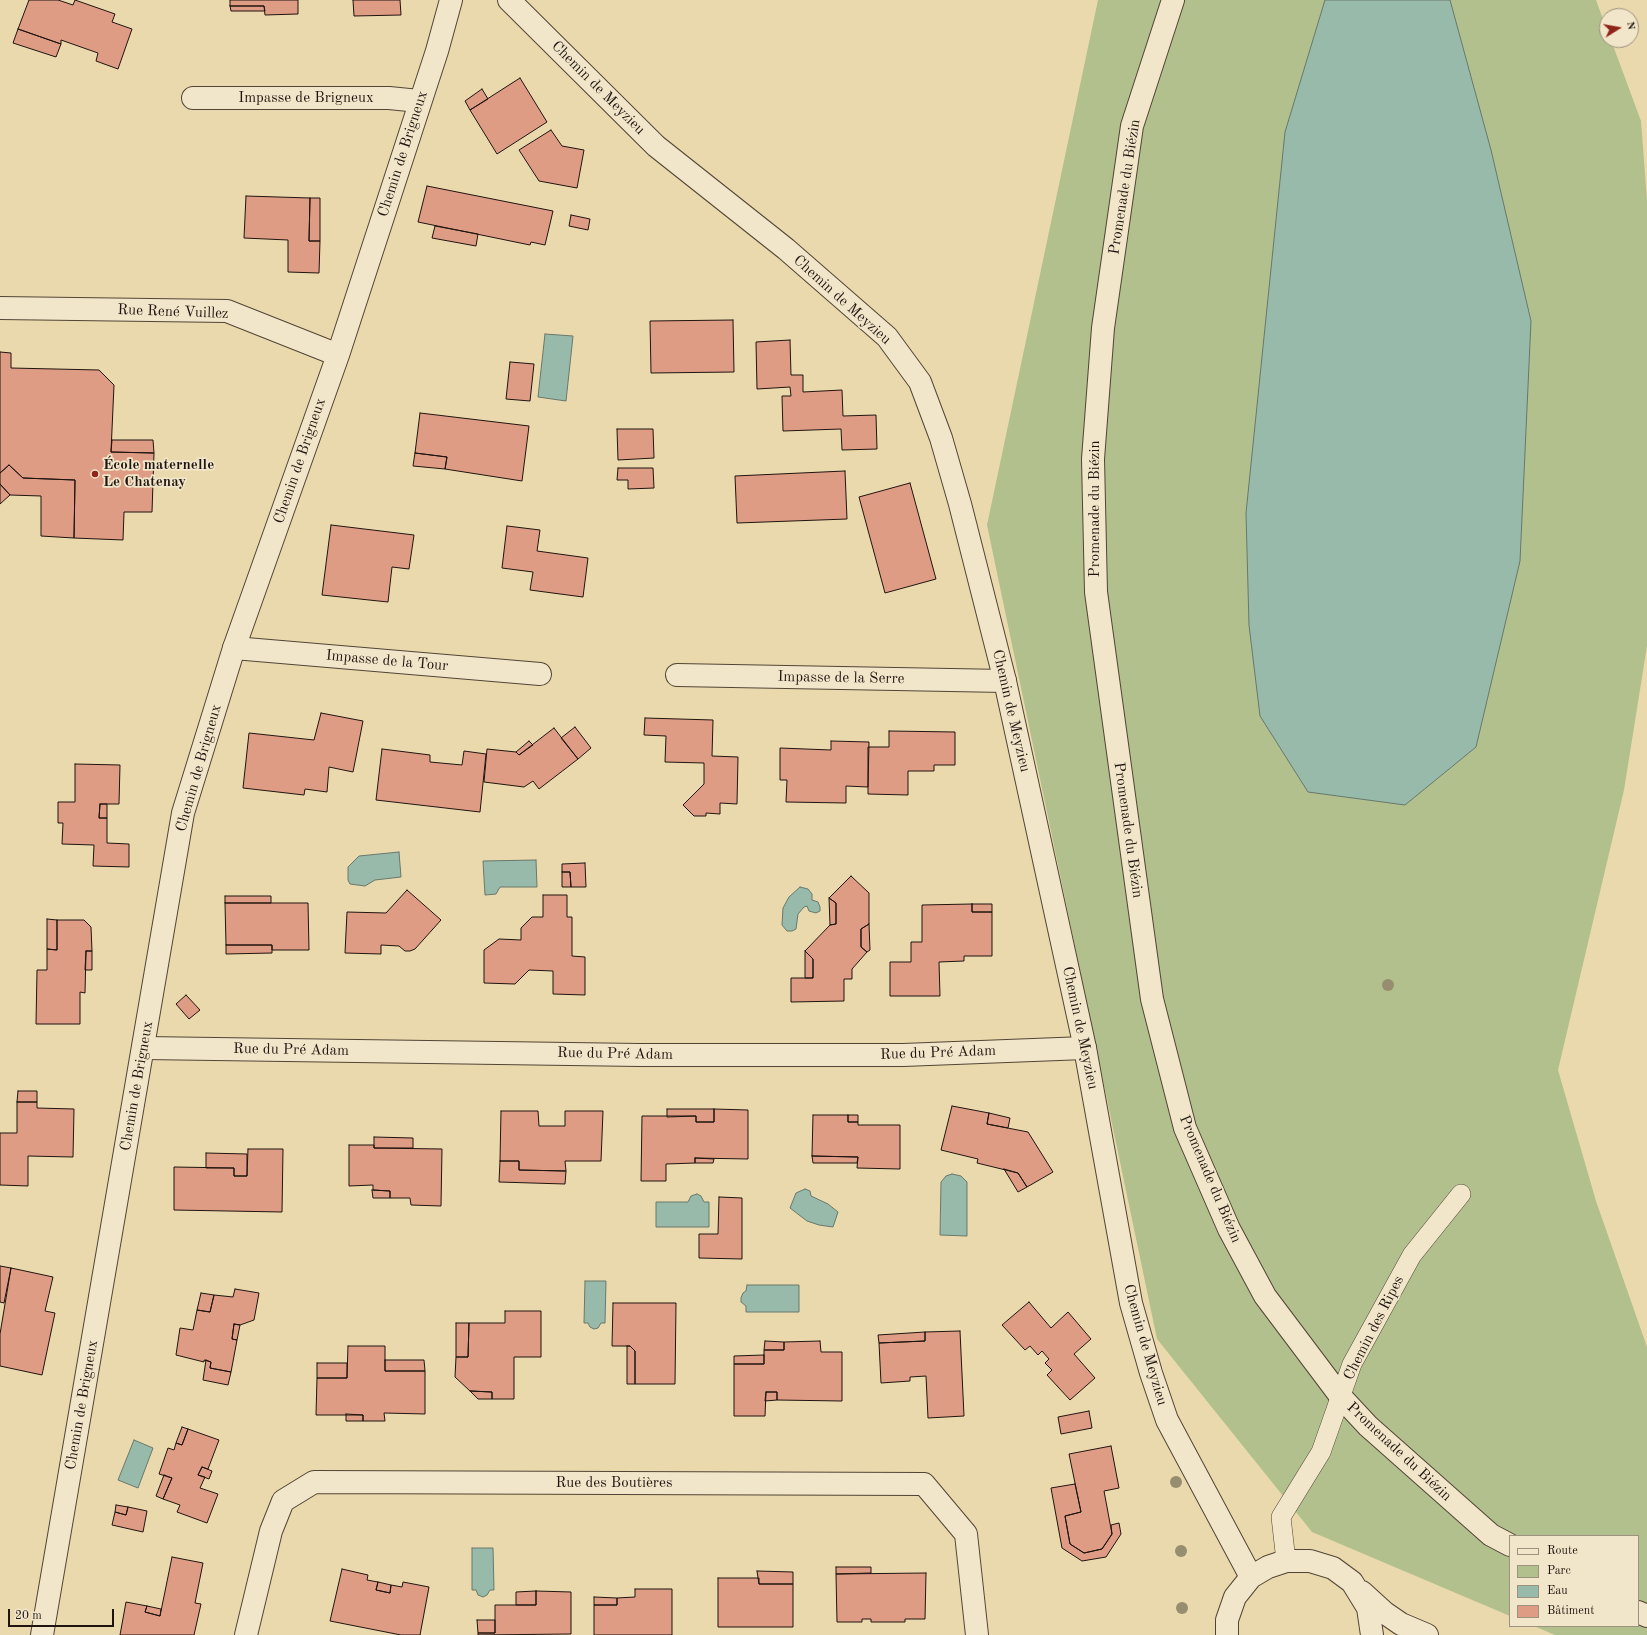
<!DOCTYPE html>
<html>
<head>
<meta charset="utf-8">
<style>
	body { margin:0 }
	#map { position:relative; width:1647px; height:1635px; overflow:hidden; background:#ead9ac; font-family:"Old Standard TT",serif }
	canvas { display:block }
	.legend { position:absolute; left:1509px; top:1535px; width:130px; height:92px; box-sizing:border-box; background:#f1e6c9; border:1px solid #9d927f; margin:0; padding:5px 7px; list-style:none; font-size:12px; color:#1f140f }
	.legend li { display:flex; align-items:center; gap:8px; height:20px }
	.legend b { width:20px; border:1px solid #9d927f }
	.north { position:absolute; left:1599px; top:8px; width:40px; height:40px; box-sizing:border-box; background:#f1e6c9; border:1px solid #9d927f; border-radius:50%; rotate:79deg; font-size:11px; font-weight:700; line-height:16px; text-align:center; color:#1f140f }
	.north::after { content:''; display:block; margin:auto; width:14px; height:18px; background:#8f2418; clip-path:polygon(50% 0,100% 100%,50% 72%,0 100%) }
	.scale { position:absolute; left:8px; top:1609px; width:106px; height:18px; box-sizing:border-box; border:2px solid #1f140f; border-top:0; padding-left:5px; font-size:12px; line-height:14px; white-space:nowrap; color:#1f140f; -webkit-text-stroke:3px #f1e6c9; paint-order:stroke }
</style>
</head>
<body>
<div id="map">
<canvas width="1647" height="1635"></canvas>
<ul class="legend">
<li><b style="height:5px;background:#f1e6c9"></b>Route</li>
<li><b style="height:11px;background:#b2c08d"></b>Parc</li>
<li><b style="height:11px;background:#98baaa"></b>Eau</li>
<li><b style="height:11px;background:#df9c84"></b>Bâtiment</li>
</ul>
<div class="north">N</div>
<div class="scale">20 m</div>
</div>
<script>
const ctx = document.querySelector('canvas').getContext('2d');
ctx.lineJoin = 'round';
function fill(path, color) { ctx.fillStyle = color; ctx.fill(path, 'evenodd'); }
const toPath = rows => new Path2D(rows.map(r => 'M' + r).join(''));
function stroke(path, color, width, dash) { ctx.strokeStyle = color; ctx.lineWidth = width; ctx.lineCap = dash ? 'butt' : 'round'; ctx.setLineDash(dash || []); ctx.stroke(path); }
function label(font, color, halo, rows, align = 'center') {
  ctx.font = font + ' "Old Standard TT",serif'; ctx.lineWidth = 3.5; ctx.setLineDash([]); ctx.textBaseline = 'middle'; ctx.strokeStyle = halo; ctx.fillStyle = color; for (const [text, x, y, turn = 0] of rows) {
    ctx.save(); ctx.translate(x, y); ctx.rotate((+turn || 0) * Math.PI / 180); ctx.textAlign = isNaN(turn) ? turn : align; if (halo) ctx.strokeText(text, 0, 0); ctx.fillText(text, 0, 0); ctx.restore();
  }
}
fill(toPath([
	[1098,0,1596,0,1607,30,1607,40,1611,40,1641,121,1647,200,1647,646,1624,790,1558,1070,1596,1201,1647,1347,1647,1635,1555,1635,1534,1626,1638,1626,1638,1536,1510,1536,1510,1616,1312,1532,1157,1339,987,525]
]), '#b2c08d');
const water = toPath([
	[1325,0,1450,0,1491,150,1531,321,1520,561,1476,747,1405,805,1308,792,1260,716,1249,625,1246,513,1285,132,1325,0],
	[545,334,573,336,566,401,538,397,545,334],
	[399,852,401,877,375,880,365,886,350,884,348,880,348,867,359,856,399,852],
	[536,860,537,887,500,887,496,894,485,895,483,861,536,860],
	[800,887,808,889,812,894,812,900,818,902,820,907,820,911,816,913,809,911,807,906,804,907,798,914,796,929,792,931,787,931,782,925,783,908,789,897,800,887],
	[952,1174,961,1176,967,1182,967,1236,940,1235,941,1182,946,1176,952,1174],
	[805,1189,810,1191,811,1196,828,1204,838,1212,833,1227,819,1225,807,1221,790,1208,796,1193,805,1189],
	[697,1194,701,1196,704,1202,709,1202,709,1227,656,1227,656,1202,688,1202,691,1196,697,1194],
	[585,1281,606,1281,605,1323,601,1323,598,1328,594,1329,590,1327,588,1323,584,1323,585,1281],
	[747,1285,799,1285,799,1312,746,1312,746,1306,741,1302,741,1298,743,1293,746,1291,747,1285],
	[134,1440,153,1448,138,1488,118,1480,134,1440],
	[472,1548,493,1548,494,1590,490,1590,487,1595,483,1597,478,1595,476,1590,472,1590,472,1548]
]);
fill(water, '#98baaa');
stroke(water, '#68786c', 1);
const building = toPath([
	[29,0,58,0,73,5,75,0,115,14,112,22,132,29,118,69,96,61,98,53,61,40,61,44,18,29,29,0],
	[230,0,298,0,298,14,265,15,264,6,230,6,230,0],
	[353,0,400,0,401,15,354,16,353,0],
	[230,6,264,6,265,11,231,11,230,6],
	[18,29,61,44,56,57,13,43,18,29],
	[520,78,547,122,497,154,470,110,520,78],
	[482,89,488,99,470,110,465,101,482,89],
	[551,130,562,146,584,150,577,188,539,181,519,150,551,130],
	[427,186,553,211,545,245,531,242,530,245,418,222,427,186],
	[246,196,310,198,309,241,320,241,319,273,288,272,288,240,244,238,246,196],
	[310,198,320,198,320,241,309,241,310,198],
	[571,215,590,219,588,230,569,226,571,215],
	[435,226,478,234,476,246,432,238,435,226],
	[733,320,734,372,651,373,650,321,733,320],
	[790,340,791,375,803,375,803,392,842,390,843,416,876,415,877,449,842,450,841,429,783,431,782,396,791,396,790,387,757,389,756,342,790,340],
	[0,352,11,353,11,368,99,370,114,385,111,452,154,453,152,512,124,512,123,540,74,538,75,480,23,478,9,465,0,473,0,352],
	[510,362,534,364,530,401,506,399,510,362],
	[420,413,529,426,522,481,445,469,447,457,415,453,420,413],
	[617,429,653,429,654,458,618,460,617,429],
	[112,440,153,440,154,453,111,452,112,440],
	[415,453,447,457,445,469,413,466,415,453],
	[9,465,23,478,75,480,74,538,41,536,41,496,10,495,0,484,0,473,9,465],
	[618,468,653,468,654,488,628,489,628,480,617,480,618,468],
	[845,471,847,519,737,523,735,476,845,471],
	[910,483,936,579,885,593,859,497,910,483],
	[0,484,10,495,0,504,0,484],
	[331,525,414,535,409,569,392,567,388,602,322,595,331,525],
	[507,526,540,530,537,551,588,558,583,597,530,590,533,572,502,568,507,526],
	[321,713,363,721,353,772,329,767,327,792,305,789,304,795,243,788,249,733,314,740,321,713],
	[645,718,713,720,712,756,738,757,737,804,720,803,720,814,706,813,706,816,694,816,683,805,704,784,704,763,665,762,666,736,644,735,645,718],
	[575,727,591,748,578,759,561,738,575,727],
	[554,728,578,759,539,789,533,781,524,787,484,782,487,749,516,752,519,755,554,728],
	[889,731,955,732,955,765,934,765,934,771,908,771,908,795,868,794,868,747,889,747,889,731],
	[529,741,533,745,519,755,516,752,529,741],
	[831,741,869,742,868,787,846,786,846,803,786,802,787,780,780,780,780,748,831,750,831,741],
	[382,749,430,755,430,762,462,765,464,751,486,754,480,812,376,800,382,749],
	[75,764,120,765,119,804,100,804,99,818,107,818,107,843,129,844,129,867,93,866,94,845,62,844,63,823,58,823,58,802,75,802,75,764],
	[100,804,107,804,107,818,99,818,100,804],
	[585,863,586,887,571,887,570,872,562,872,562,864,585,863],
	[562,872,570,872,571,887,562,887,562,872],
	[851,876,869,893,869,924,861,929,861,947,867,952,852,969,852,979,844,979,844,1001,791,1002,791,978,813,978,813,959,805,951,830,925,836,924,836,903,829,898,851,876],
	[407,890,441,920,415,949,410,951,405,951,399,946,381,945,381,954,345,953,347,912,386,913,407,890],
	[543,895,567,895,567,917,572,917,572,956,585,957,585,995,553,994,553,971,529,970,515,984,484,983,484,950,499,939,521,940,521,928,532,917,543,917,543,895],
	[225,896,271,896,271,903,225,903,225,896],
	[829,898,836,903,836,924,830,925,829,898],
	[225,903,308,903,309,950,272,950,272,945,226,945,225,903],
	[972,904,972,912,992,912,992,956,964,956,964,961,939,962,940,996,890,996,890,962,911,962,911,942,922,942,922,905,972,904],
	[972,904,992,904,992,912,972,912,972,904],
	[47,919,57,920,57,950,47,949,47,919],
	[57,920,84,920,91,927,92,951,86,951,85,993,80,992,80,1024,36,1024,37,970,47,970,47,949,57,950,57,920],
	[869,924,870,950,867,952,861,947,861,929,869,924],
	[226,945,272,945,272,953,226,954,226,945],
	[86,951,92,951,92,970,85,970,86,951],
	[805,951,813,959,813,978,805,978,805,951],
	[186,995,200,1010,189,1019,176,1004,186,995],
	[18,1091,37,1091,37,1102,17,1102,18,1091],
	[17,1102,37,1102,37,1108,74,1109,73,1157,28,1156,28,1186,0,1185,0,1133,17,1133,17,1102],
	[952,1106,989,1113,987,1124,1028,1132,1053,1172,1027,1187,1018,1173,977,1163,978,1159,941,1150,952,1106],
	[667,1109,714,1109,714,1122,696,1122,696,1116,667,1117,667,1109],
	[714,1109,748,1110,748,1159,695,1158,695,1163,666,1164,666,1181,641,1181,642,1116,696,1116,696,1122,714,1122,714,1109],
	[501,1111,538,1111,539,1126,565,1126,565,1111,603,1111,601,1161,565,1161,566,1171,519,1170,519,1161,500,1161,501,1111],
	[989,1113,1010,1118,1008,1128,987,1124,989,1113],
	[813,1115,848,1115,848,1122,858,1122,858,1125,900,1125,900,1169,857,1168,858,1157,812,1156,813,1115],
	[848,1115,858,1115,858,1122,848,1122,848,1115],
	[374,1137,413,1138,413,1148,374,1148,374,1137],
	[349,1145,374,1145,374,1148,442,1149,441,1206,411,1205,410,1198,390,1198,390,1191,373,1190,373,1185,349,1186,349,1145],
	[248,1149,283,1149,282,1212,174,1210,174,1167,234,1168,234,1176,247,1176,248,1149],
	[206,1153,247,1154,247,1176,234,1176,234,1168,206,1168,206,1153],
	[812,1156,858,1157,857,1163,813,1163,812,1156],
	[695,1158,714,1159,713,1163,695,1163,695,1158],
	[500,1161,519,1161,519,1170,566,1171,565,1184,499,1182,500,1161],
	[1004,1169,1018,1173,1027,1187,1018,1192,1004,1169],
	[372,1190,390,1191,390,1198,373,1198,372,1190],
	[719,1197,742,1198,742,1259,699,1258,699,1234,718,1234,719,1197],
	[0,1266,11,1268,4,1303,0,1302,0,1266],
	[11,1268,53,1277,45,1311,55,1313,42,1375,0,1366,0,1334,11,1268],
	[235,1289,259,1293,254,1320,240,1325,234,1324,232,1339,237,1340,231,1372,210,1368,211,1362,204,1360,204,1362,176,1355,180,1328,193,1330,197,1310,210,1312,214,1295,233,1297,235,1289],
	[201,1293,214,1295,210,1312,197,1310,201,1293],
	[1029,1302,1051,1328,1068,1312,1091,1339,1074,1354,1095,1378,1070,1400,1047,1375,1052,1370,1045,1363,1049,1359,1042,1351,1038,1355,1030,1346,1025,1350,1002,1325,1029,1302],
	[613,1303,676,1303,675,1384,635,1384,635,1351,630,1346,612,1346,613,1303],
	[505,1311,541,1311,541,1357,514,1357,514,1399,492,1399,492,1392,470,1391,455,1377,456,1357,468,1357,469,1323,505,1323,505,1311],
	[456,1323,469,1323,468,1357,456,1357,456,1323],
	[234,1324,240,1325,237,1340,232,1339,234,1324],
	[960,1331,964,1416,928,1418,926,1376,910,1377,910,1381,881,1383,879,1343,925,1341,925,1332,960,1331],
	[925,1332,925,1341,879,1343,878,1335,925,1332],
	[765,1341,784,1342,784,1350,764,1350,765,1341],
	[820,1341,821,1352,842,1352,842,1401,777,1400,777,1392,766,1392,765,1416,734,1416,734,1364,764,1364,764,1350,784,1350,784,1342,820,1341],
	[348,1346,385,1346,385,1371,425,1371,425,1414,384,1413,385,1421,363,1421,363,1415,316,1415,317,1378,347,1378,348,1346],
	[627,1346,630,1346,635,1351,635,1384,627,1384,627,1346],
	[764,1355,764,1364,734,1364,734,1356,764,1355],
	[206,1360,211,1362,210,1368,231,1372,228,1385,203,1380,206,1360],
	[385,1360,424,1360,425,1371,385,1371,385,1360],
	[317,1363,347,1363,347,1378,317,1378,317,1363],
	[470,1391,492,1392,492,1399,478,1399,470,1391],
	[766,1392,777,1392,777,1400,765,1401,766,1392],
	[1089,1411,1092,1428,1061,1434,1058,1417,1089,1411],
	[346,1414,363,1415,363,1421,346,1421,346,1414],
	[182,1427,188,1429,182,1445,176,1443,182,1427],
	[188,1429,219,1440,208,1469,202,1467,198,1475,205,1477,200,1488,218,1494,207,1523,177,1512,180,1505,163,1499,172,1478,159,1474,168,1448,174,1450,176,1443,182,1445,188,1429],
	[1111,1446,1119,1488,1104,1491,1112,1534,1102,1549,1084,1553,1070,1544,1065,1516,1081,1512,1069,1454,1111,1446],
	[202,1467,212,1471,209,1479,198,1475,202,1467],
	[164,1475,172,1478,163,1499,156,1496,164,1475],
	[1075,1484,1081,1512,1065,1516,1070,1544,1084,1553,1102,1549,1112,1534,1111,1525,1119,1523,1121,1534,1106,1557,1082,1561,1062,1548,1051,1488,1075,1484],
	[116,1505,128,1507,126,1515,115,1512,116,1505],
	[128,1507,147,1511,143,1532,112,1525,115,1512,126,1515,128,1507],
	[172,1557,203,1563,195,1603,201,1604,194,1635,120,1635,126,1602,147,1606,145,1612,160,1616,172,1557],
	[836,1567,871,1567,871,1573,836,1574,836,1567],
	[342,1569,368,1575,367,1580,378,1582,376,1590,390,1593,391,1585,402,1587,403,1582,429,1587,420,1635,401,1635,330,1621,342,1569],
	[757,1571,793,1572,793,1584,759,1584,757,1571],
	[926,1573,925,1619,905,1619,905,1622,871,1622,871,1619,862,1619,862,1622,837,1622,836,1574,926,1573],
	[718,1578,759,1578,759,1584,793,1584,793,1627,718,1627,718,1578],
	[378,1582,391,1585,390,1593,376,1590,378,1582],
	[635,1589,672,1589,672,1635,594,1635,594,1605,617,1605,617,1598,635,1597,635,1589],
	[536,1591,536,1605,516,1605,516,1592,536,1591],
	[536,1591,571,1592,571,1634,478,1635,478,1633,495,1633,495,1605,536,1605,536,1591],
	[594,1597,617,1598,617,1605,594,1605,594,1597],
	[147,1606,161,1609,160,1616,145,1612,147,1606],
	[477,1620,495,1620,495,1633,478,1633,477,1620]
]);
fill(building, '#df9c84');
stroke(building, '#1f140f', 1);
const service = toPath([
	[1286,1561,1281,1517,1321,1452,1352,1364,1412,1255,1461,1194]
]);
const minor = toPath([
	[1173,0,1132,126,1103,328,1093,459,1096,592,1152,999,1185,1128,1229,1229,1265,1296,1341,1397,1368,1426,1491,1535,1510,1545],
	[193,98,389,98,419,101],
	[234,648,540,674],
	[677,675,1005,681],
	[144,1048,640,1055,903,1055,1085,1048],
	[1638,1612,1647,1616],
	[246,1635,271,1531,283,1501,314,1482,924,1484,966,1534,977,1635]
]);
const tertiary = toPath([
	[509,0,656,146,786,249,887,337,920,382,941,438,960,504,1005,681,1085,1048,1131,1303,1151,1373,1167,1420,1251,1577],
	[0,308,227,311,338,355],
	[1362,1592,1385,1613,1401,1624,1427,1635],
	[42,1635,183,813,234,648,338,355,437,51,451,0],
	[1227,1635,1227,1620,1235,1597,1251,1577,1268,1567,1286,1561,1310,1561,1333,1568,1352,1582,1368,1608,1372,1635]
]);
stroke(service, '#524536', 20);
stroke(minor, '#524536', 24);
stroke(tertiary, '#524536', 24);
stroke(service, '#f1e6c9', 19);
stroke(minor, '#f1e6c9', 22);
stroke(tertiary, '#f1e6c9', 22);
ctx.fillStyle = '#968e6e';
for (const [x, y] of [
	[1388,985],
	[1176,1482],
	[1181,1551],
	[1182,1608]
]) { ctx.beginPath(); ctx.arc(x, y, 6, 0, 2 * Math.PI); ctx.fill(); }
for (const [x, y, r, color] of [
	[95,474,4,"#8f2418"]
]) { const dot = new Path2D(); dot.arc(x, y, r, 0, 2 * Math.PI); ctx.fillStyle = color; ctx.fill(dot); stroke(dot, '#f1e6c9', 1.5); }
label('15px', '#1f140f', '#f1e6c9', [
	["Chemin de Meyzieu",598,88,45],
	["Impasse de Brigneux",306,98],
	["Chemin de Brigneux",403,154,-72],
	["Promenade du Biézin",1125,187,-81],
	["Chemin de Meyzieu",842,300,42],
	["Rue René Vuillez",173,312,2],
	["Chemin de Brigneux",300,461,-71],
	["Promenade du Biézin",1095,509,-90],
	["Impasse de la Tour",387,661,5],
	["Impasse de la Serre",841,678,1],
	["Chemin de Meyzieu",1011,711,77],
	["Chemin de Brigneux",199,768,-74],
	["Promenade du Biézin",1128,830,82],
	["Chemin de Meyzieu",1080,1028,78],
	["Rue du Pré Adam",291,1050,1],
	["Rue du Pré Adam",938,1053,-2],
	["Rue du Pré Adam",615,1054,1],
	["Chemin de Brigneux",137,1086,-80],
	["Promenade du Biézin",1210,1179,67],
	["Chemin des Ripes",1374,1328,-63],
	["Chemin de Meyzieu",1145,1345,74],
	["Chemin de Brigneux",82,1405,-80],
	["Promenade du Biézin",1399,1452,43],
	["Rue des Boutières",614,1483]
]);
label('bold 15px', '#1f140f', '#f1e6c9', [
	["École maternelle",103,465],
	["Le Chatenay",103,482]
], 'left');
</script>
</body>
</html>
